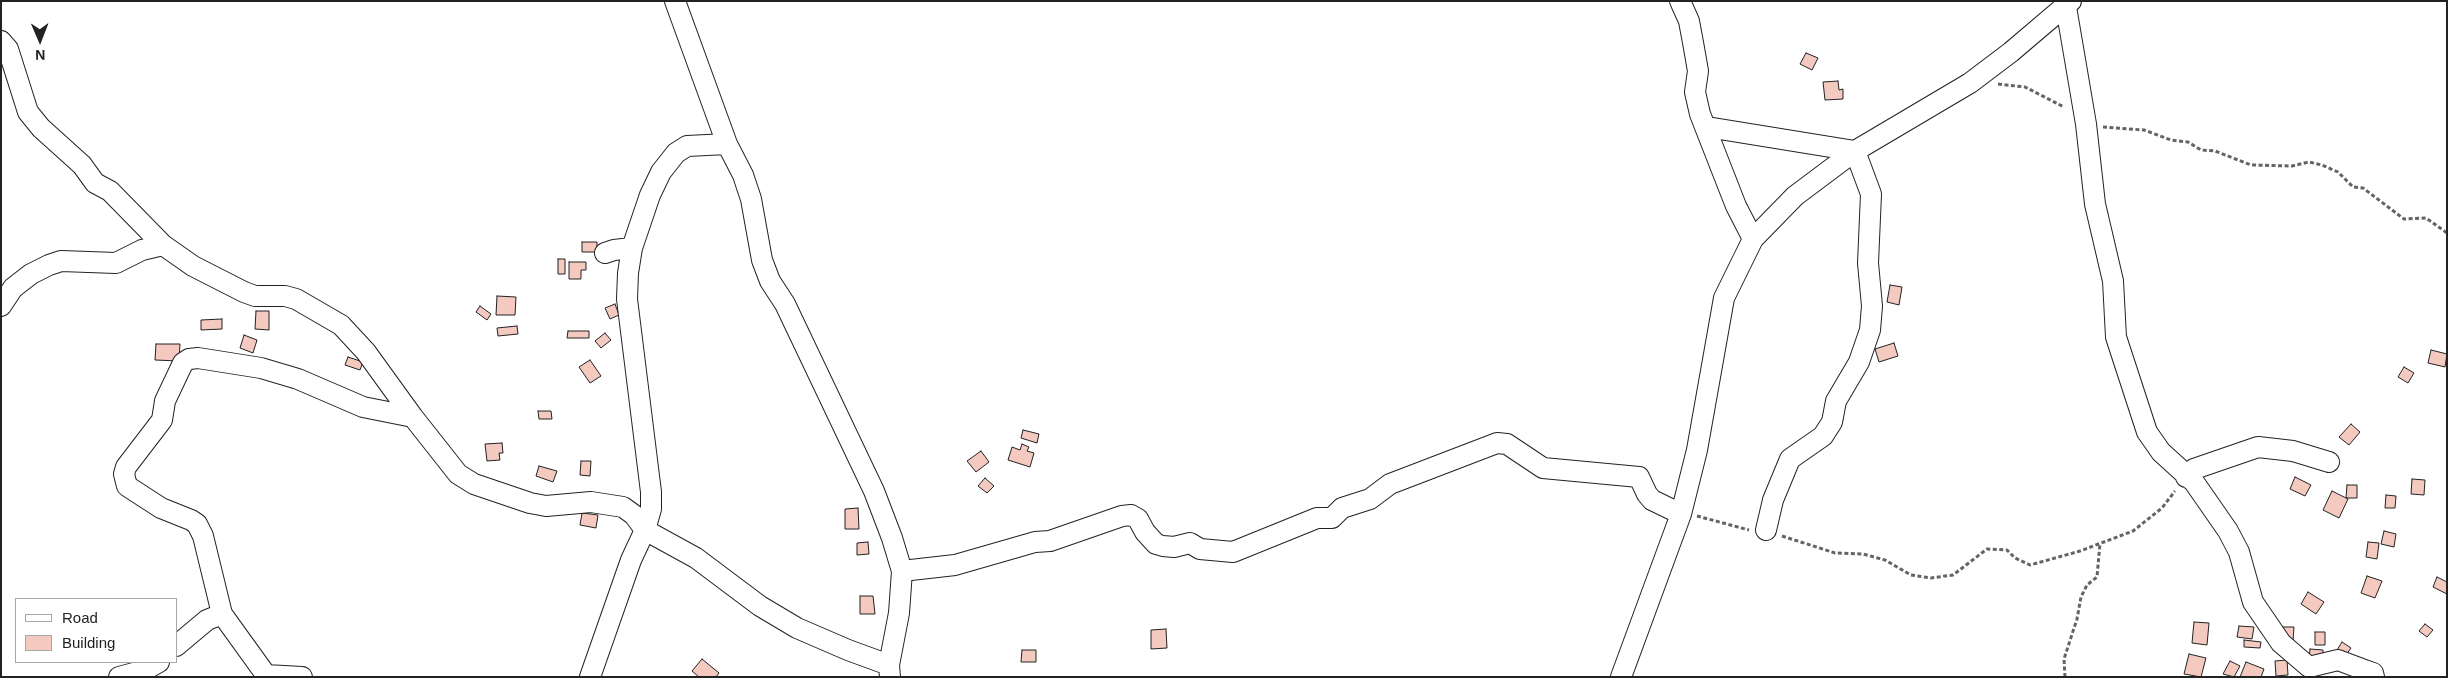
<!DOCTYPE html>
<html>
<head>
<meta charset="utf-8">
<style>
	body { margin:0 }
	#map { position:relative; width:2448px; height:678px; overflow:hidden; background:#fff; font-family:Helvetica,sans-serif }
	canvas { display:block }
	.frame { position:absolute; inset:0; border:2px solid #222; pointer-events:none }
	.legend { position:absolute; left:15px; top:598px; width:162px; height:65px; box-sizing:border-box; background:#fff; border:1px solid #a7a7a7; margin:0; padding:6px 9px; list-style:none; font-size:15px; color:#222 }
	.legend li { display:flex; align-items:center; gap:10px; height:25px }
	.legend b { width:25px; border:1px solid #a7a7a7 }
	.north { position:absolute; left:15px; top:15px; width:50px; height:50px; -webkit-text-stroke:4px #fff; paint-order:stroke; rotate:179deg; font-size:14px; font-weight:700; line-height:20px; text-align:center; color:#222 }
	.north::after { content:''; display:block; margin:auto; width:18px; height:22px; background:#222; clip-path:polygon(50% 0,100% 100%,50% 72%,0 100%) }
</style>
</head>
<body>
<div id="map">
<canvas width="2448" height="678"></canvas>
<div class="frame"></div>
<ul class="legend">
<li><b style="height:6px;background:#fff"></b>Road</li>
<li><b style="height:14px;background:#f3c9c0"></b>Building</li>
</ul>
<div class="north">N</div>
</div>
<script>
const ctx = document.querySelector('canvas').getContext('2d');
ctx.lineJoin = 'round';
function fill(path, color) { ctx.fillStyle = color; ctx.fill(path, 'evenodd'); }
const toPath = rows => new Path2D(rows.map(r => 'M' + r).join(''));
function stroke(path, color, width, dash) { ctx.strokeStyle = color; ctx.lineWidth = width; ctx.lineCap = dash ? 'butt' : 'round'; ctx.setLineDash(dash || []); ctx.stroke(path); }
const building = toPath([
	[1806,53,1818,58,1812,70,1800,64,1806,53],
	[1838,81,1839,90,1843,89,1843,99,1825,100,1823,82,1838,81],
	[582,242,597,242,597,252,582,252,582,242],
	[558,259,565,259,565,274,558,274,558,259],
	[569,262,586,262,586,270,581,270,581,279,569,279,569,262],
	[1890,285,1902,287,1899,305,1887,302,1890,285],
	[497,296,516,297,515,315,496,315,497,296],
	[615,304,619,315,610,319,605,308,615,304],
	[480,306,491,314,487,320,476,312,480,306],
	[256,311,269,311,269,330,255,329,256,311],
	[222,319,222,329,201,330,201,320,222,319],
	[517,326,518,334,498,336,497,328,517,326],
	[568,331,589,331,589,338,567,338,568,331],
	[605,333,611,340,601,348,595,341,605,333],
	[244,335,257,340,253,353,240,348,244,335],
	[1894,343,1898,356,1879,362,1875,349,1894,343],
	[156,344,180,344,179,361,155,360,156,344],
	[2431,350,2447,354,2445,367,2428,363,2431,350],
	[348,357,363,362,360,370,345,365,348,357],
	[590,360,601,376,590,383,579,367,590,360],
	[2404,367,2414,373,2408,383,2398,377,2404,367],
	[538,411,551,411,552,419,539,419,538,411],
	[2351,424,2360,432,2349,445,2339,437,2351,424],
	[1023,430,1039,434,1037,443,1021,438,1023,430],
	[502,443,503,453,499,453,500,460,487,461,485,444,502,443],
	[1022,444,1029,447,1027,451,1034,453,1030,467,1008,460,1012,447,1020,450,1022,444],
	[981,451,989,462,976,472,967,461,981,451],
	[581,461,591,461,590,476,580,475,581,461],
	[539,466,557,471,553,482,536,476,539,466],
	[2295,477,2311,485,2305,496,2290,489,2295,477],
	[985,478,994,486,987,493,978,486,985,478],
	[2412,479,2425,480,2424,495,2411,494,2412,479],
	[2347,485,2357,485,2357,498,2346,498,2347,485],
	[2332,491,2348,499,2339,518,2323,510,2332,491],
	[2386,495,2396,496,2395,508,2385,508,2386,495],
	[858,508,859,529,845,529,845,509,858,508],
	[582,513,598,515,596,528,580,525,582,513],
	[2384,531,2396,534,2394,547,2381,544,2384,531],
	[868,542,869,554,857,555,857,543,868,542],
	[2368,542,2379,543,2377,559,2366,557,2368,542],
	[2367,576,2382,581,2375,598,2361,593,2367,576],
	[2437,577,2447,582,2447,594,2433,587,2437,577],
	[2308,592,2324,602,2316,614,2301,604,2308,592],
	[860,596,873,596,875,614,860,614,860,596],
	[2194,622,2209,623,2207,645,2192,643,2194,622],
	[2425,624,2433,630,2427,637,2419,631,2425,624],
	[2239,626,2254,627,2252,639,2237,637,2239,626],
	[2283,627,2294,627,2293,641,2282,640,2283,627],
	[1166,629,1167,648,1151,649,1151,630,1166,629],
	[2315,632,2325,632,2325,645,2315,645,2315,632],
	[2244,640,2261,642,2260,648,2244,647,2244,640],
	[2342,642,2351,648,2346,655,2337,650,2342,642],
	[2310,649,2323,650,2323,661,2309,661,2310,649],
	[1022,650,1036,650,1036,662,1021,662,1022,650],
	[2189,654,2206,658,2201,677,2184,674,2189,654],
	[702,659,719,673,716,677,699,677,692,671,702,659],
	[2287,660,2288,675,2276,676,2275,661,2287,660],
	[2230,661,2240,666,2234,677,2223,674,2230,661],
	[2246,662,2264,669,2261,677,2240,677,2246,662]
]);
fill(building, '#f3c9c0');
stroke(building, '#222', 1);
const minor = toPath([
	[675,1,727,144,743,175,751,199,762,260,770,281,785,304,874,491,892,538,902,571,899,613,889,665,890,677],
	[1680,1,1689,21,1694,48,1698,71,1695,92,1700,114,1736,206,1753,239],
	[2065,1,2086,124,2095,204,2113,281,2116,337,2147,432,2161,452,2194,482,2228,531,2239,552,2253,602,2281,643,2309,667,2338,660,2362,669,2373,673,2374,677],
	[1,41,8,49,28,112,41,128,82,165,95,183,110,191,163,245,193,266,244,292,255,296,285,296,296,299,341,325,366,352,413,417],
	[1707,127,1855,151,1871,194,1868,263,1872,306,1870,330,1859,362,1836,401,1832,422,1823,436,1790,459,1773,500,1766,530],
	[605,253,614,250,632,248],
	[1,306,13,288,31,274,49,265,61,261,116,263,142,250,163,245],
	[2186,477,2194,469,2258,447,2293,451,2329,462],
	[902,571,955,565,1035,542,1050,541,1122,516,1131,515,1138,519,1145,532,1156,544,1163,546,1174,547,1190,543,1200,549,1233,552,1317,518,1332,518,1342,508,1370,499,1390,484,1497,443,1507,444,1543,468,1639,477,1647,494,1652,500,1681,514],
	[222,614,266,675,302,677],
	[176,646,207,620,222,614,203,536,197,524,191,520,161,508,127,486,124,474,126,467,162,420,165,401,183,363,189,359,198,358,261,368,298,379,363,407,413,417,458,474,474,484,530,503,546,506,591,502,623,507,634,515,645,530,696,558,760,606,797,628,848,650,889,665],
	[119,677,145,670,159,662],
	[590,677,631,560,645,530,651,509,651,492,627,299,628,273,632,248,650,195,661,172,676,153,687,146,727,144],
	[1621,677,1681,514,1697,450,1724,298,1753,239,1795,196,1855,151,1970,83,2011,52,2071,1]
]);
stroke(minor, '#222', 22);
stroke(toPath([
	[1998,84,2025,87,2064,107],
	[2103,127,2144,130,2171,140,2188,142,2201,150,2215,151,2251,165,2292,166,2309,162,2322,165,2338,172,2353,187,2363,188,2404,219,2426,218,2447,233],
	[1697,516,1749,530],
	[1782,536,1835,553,1863,554,1885,560,1911,575,1931,578,1953,575,1987,549,2007,550,2015,558,2030,565,2080,551,2133,531,2162,508,2175,491],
	[2065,677,2064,659,2077,619,2081,597,2087,585,2097,577,2100,543]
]), '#646464', 3, [4, 2.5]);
stroke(minor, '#fff', 20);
</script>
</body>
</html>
